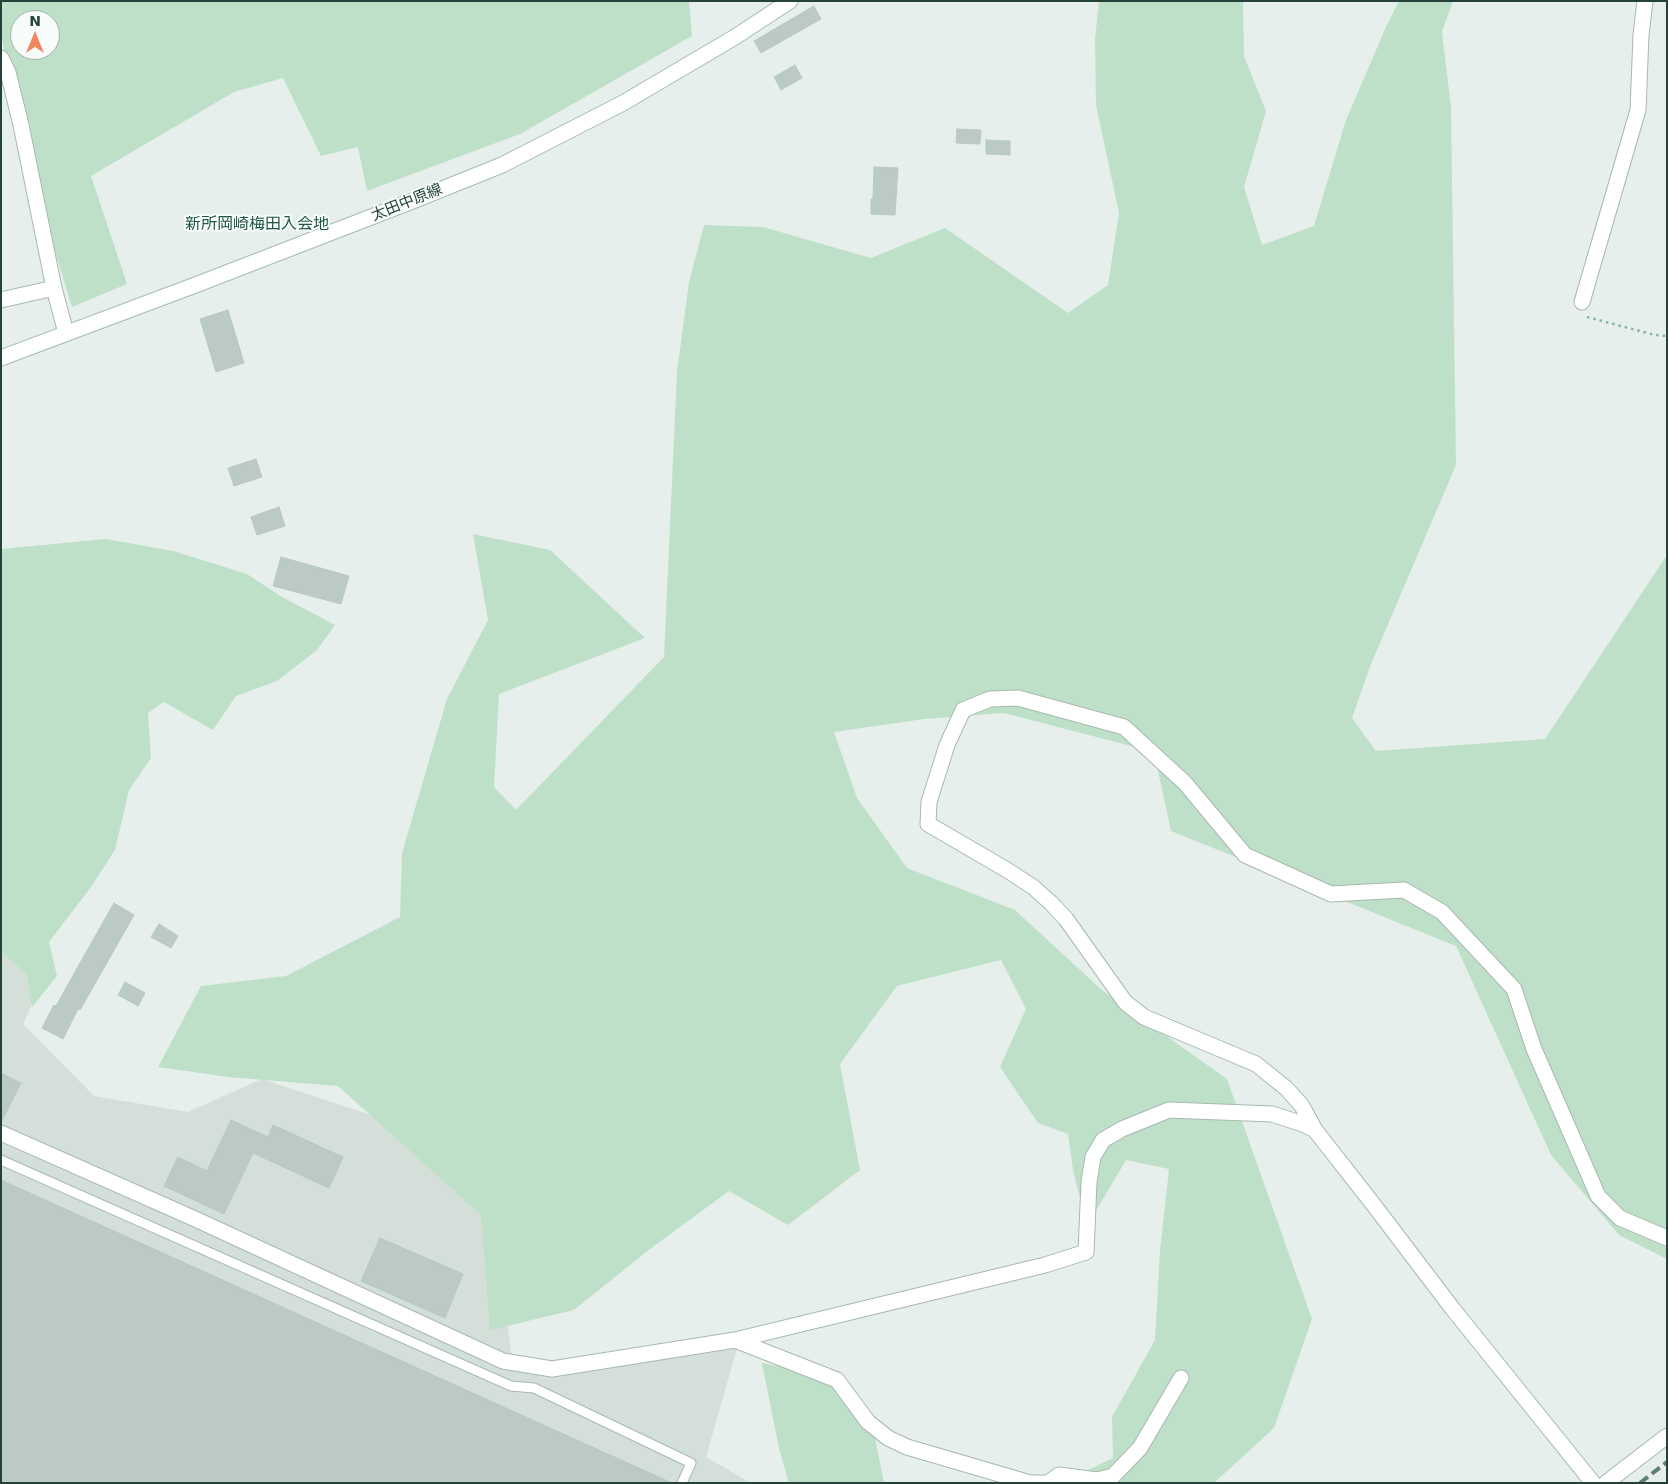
<!DOCTYPE html>
<html>
<head>
<meta charset="utf-8">
<style>
	body { margin:0 }
	#map { position:relative; width:1668px; height:1484px; overflow:hidden; background:#e6efeb; font-family:"DejaVu Sans",sans-serif }
	canvas { display:block }
	.frame { position:absolute; inset:0; border:2px solid #24423a; pointer-events:none }
	.north { position:absolute; left:10px; top:10px; width:50px; height:50px; box-sizing:border-box; background:#f7fbf9; border:1px solid #a3b1ad; border-radius:50%; rotate:0deg; font-size:14px; font-weight:700; line-height:20px; text-align:center; color:#24423a }
	.north::after { content:''; display:block; margin:auto; width:18px; height:22px; background:#f4845f; clip-path:polygon(50% 0,100% 100%,50% 72%,0 100%) }
</style>
</head>
<body>
<div id="map">
<canvas width="1668" height="1484"></canvas>
<div class="frame"></div>
<div class="north">N</div>
</div>
<script>
const ctx = document.querySelector('canvas').getContext('2d');
ctx.lineJoin = 'round';
function fill(path, color) { ctx.fillStyle = color; ctx.fill(path, 'evenodd'); }
const toPath = rows => new Path2D(rows.map(r => 'M' + r).join(''));
function stroke(path, color, width, dash) { ctx.strokeStyle = color; ctx.lineWidth = width; ctx.lineCap = dash ? 'butt' : 'round'; ctx.setLineDash(dash || []); ctx.stroke(path); }
function label(font, color, halo, rows, align = 'center') {
  ctx.font = font + ' "DejaVu Sans","Noto Sans JP",sans-serif'; ctx.lineWidth = 4; ctx.setLineDash([]); ctx.textBaseline = 'middle'; ctx.strokeStyle = halo; ctx.fillStyle = color; for (const [text, x, y, turn = 0] of rows) {
    ctx.save(); ctx.translate(x, y); ctx.rotate((+turn || 0) * Math.PI / 180); ctx.textAlign = isNaN(turn) ? turn : align; if (halo) ctx.strokeText(text, 0, 0); ctx.fillText(text, 0, 0); ctx.restore();
  }
}
fill(toPath([
	[1,950,42,982,23,1024,94,1096,188,1112,262,1079,455,1143,492,1207,513,1366,738,1345,706,1457,751,1483,1,1483]
]), '#d4dfda');
fill(toPath([
	[1,1,689,1,692,36,520,134,367,191,358,147,321,156,283,78,234,92,91,176,127,284,72,307,18,130,1,33],
	[20,20,50,20,50,50,20,50],
	[1099,1,1243,1,1244,56,1266,111,1244,187,1262,245,1314,226,1346,120,1386,27,1399,1,1453,1,1442,32,1451,107,1456,465,1371,664,1352,718,1376,751,1545,739,1667,555,1667,1259,1619,1235,1551,1155,1456,946,1171,831,1154,752,1004,713,924,719,834,732,857,798,907,868,1015,910,1103,991,1227,1079,1312,1319,1274,1428,1214,1483,1061,1483,1113,1458,1112,1417,1155,1340,1160,1250,1169,1169,1126,1160,1087,1226,1073,1170,1068,1134,1038,1123,1000,1067,1026,1009,1001,960,897,986,840,1064,860,1170,788,1225,729,1191,650,1249,574,1310,490,1330,481,1215,338,1086,228,1077,158,1067,201,986,286,976,400,917,402,853,447,699,488,620,473,534,550,550,645,638,499,694,494,787,516,810,664,657,677,372,689,282,704,225,763,227,871,258,945,228,1068,313,1108,285,1119,213,1096,105,1095,40],
	[106,539,173,551,247,574,282,597,335,625,317,650,277,681,236,696,213,730,164,702,148,713,151,758,129,790,115,850,91,887,49,942,57,976,32,1007,27,974,1,952,1,549],
	[762,1363,824,1375,875,1438,884,1483,789,1483,779,1448]
]), '#bfe0c8');
const building = toPath([
	[814,6,821,19,761,53,754,41,814,6],
	[795,65,802,78,781,90,774,77,795,65],
	[957,129,981,130,980,144,956,143,957,129],
	[986,140,1010,141,1010,155,986,154,986,140],
	[874,167,898,168,895,215,871,214,871,199,873,199,874,167],
	[228,310,244,363,216,372,200,319,228,310],
	[256,459,262,477,234,486,228,468,256,459],
	[279,507,285,526,257,535,251,517,279,507],
	[281,557,349,576,341,604,273,586,281,557],
	[114,903,134,915,80,1010,78,1009,63,1039,42,1028,54,1005,56,1006,67,986,114,903],
	[159,924,178,936,171,948,151,937,159,924],
	[125,982,145,993,138,1006,118,995,125,982],
	[1,1073,21,1083,1,1122,1,1073],
	[231,1120,268,1137,273,1125,343,1157,329,1188,253,1153,224,1214,164,1186,178,1157,207,1171,231,1120],
	[1,1180,672,1483,1,1483,1,1180],
	[380,1238,463,1274,445,1318,361,1281,380,1238]
]);
fill(building, '#bbcac4');
stroke(building, '#b8c9c2', 1);
const service = toPath([
	[1,1160,511,1386,534,1388,691,1463,682,1483]
]);
const minor = toPath([
	[1,58,8,72,21,125,54,288,66,333],
	[1,300,54,288],
	[1582,302,1638,110,1641,35,1645,1],
	[1,1133,193,1218,503,1361,552,1369,735,1340,1045,1265,1086,1252,1089,1182,1093,1157,1103,1140,1122,1129,1169,1110,1272,1114,1303,1124,1315,1130],
	[735,1340,837,1380,868,1422,888,1438,907,1447,1030,1483,1048,1483,1059,1475,1097,1480,1113,1476,1140,1448,1181,1378],
	[1593,1483,1452,1308,1373,1204,1315,1130,1302,1106,1287,1089,1256,1064,1144,1017,1125,1002,1066,919,1051,903,1033,887,1007,870,928,824,929,802,947,745,963,710,990,699,1018,698,1124,727,1185,783,1245,855,1331,894,1404,890,1442,912,1514,989,1534,1049,1598,1196,1620,1218,1667,1238],
	[1606,1483,1667,1436]
]);
const secondary = toPath([
	[1,358,198,284,410,202,502,165,623,103,735,37,790,1]
]);
stroke(service, '#a8b8b2', 11);
stroke(minor, '#a8b8b2', 17);
stroke(secondary, '#a4bbb3', 17);
stroke(toPath([
	[1587,317,1655,335,1667,336]
]), '#86b3a5', 2.5, [2.5, 4]);
stroke(service, '#fff', 9);
stroke(minor, '#fff', 15);
stroke(secondary, '#fff', 15);
stroke(toPath([
	[1640,1483,1667,1462]
]), '#5f7d75', 4, [10, 5]);
label('15px', '#24423a', '#f7fbf9', [
	["太田中原線",407,203,-22]
]);
label('16px', '#1f5548', '#f7fbf9', [
	["新所岡崎梅田入会地",257,225]
]);
</script>
</body>
</html>
